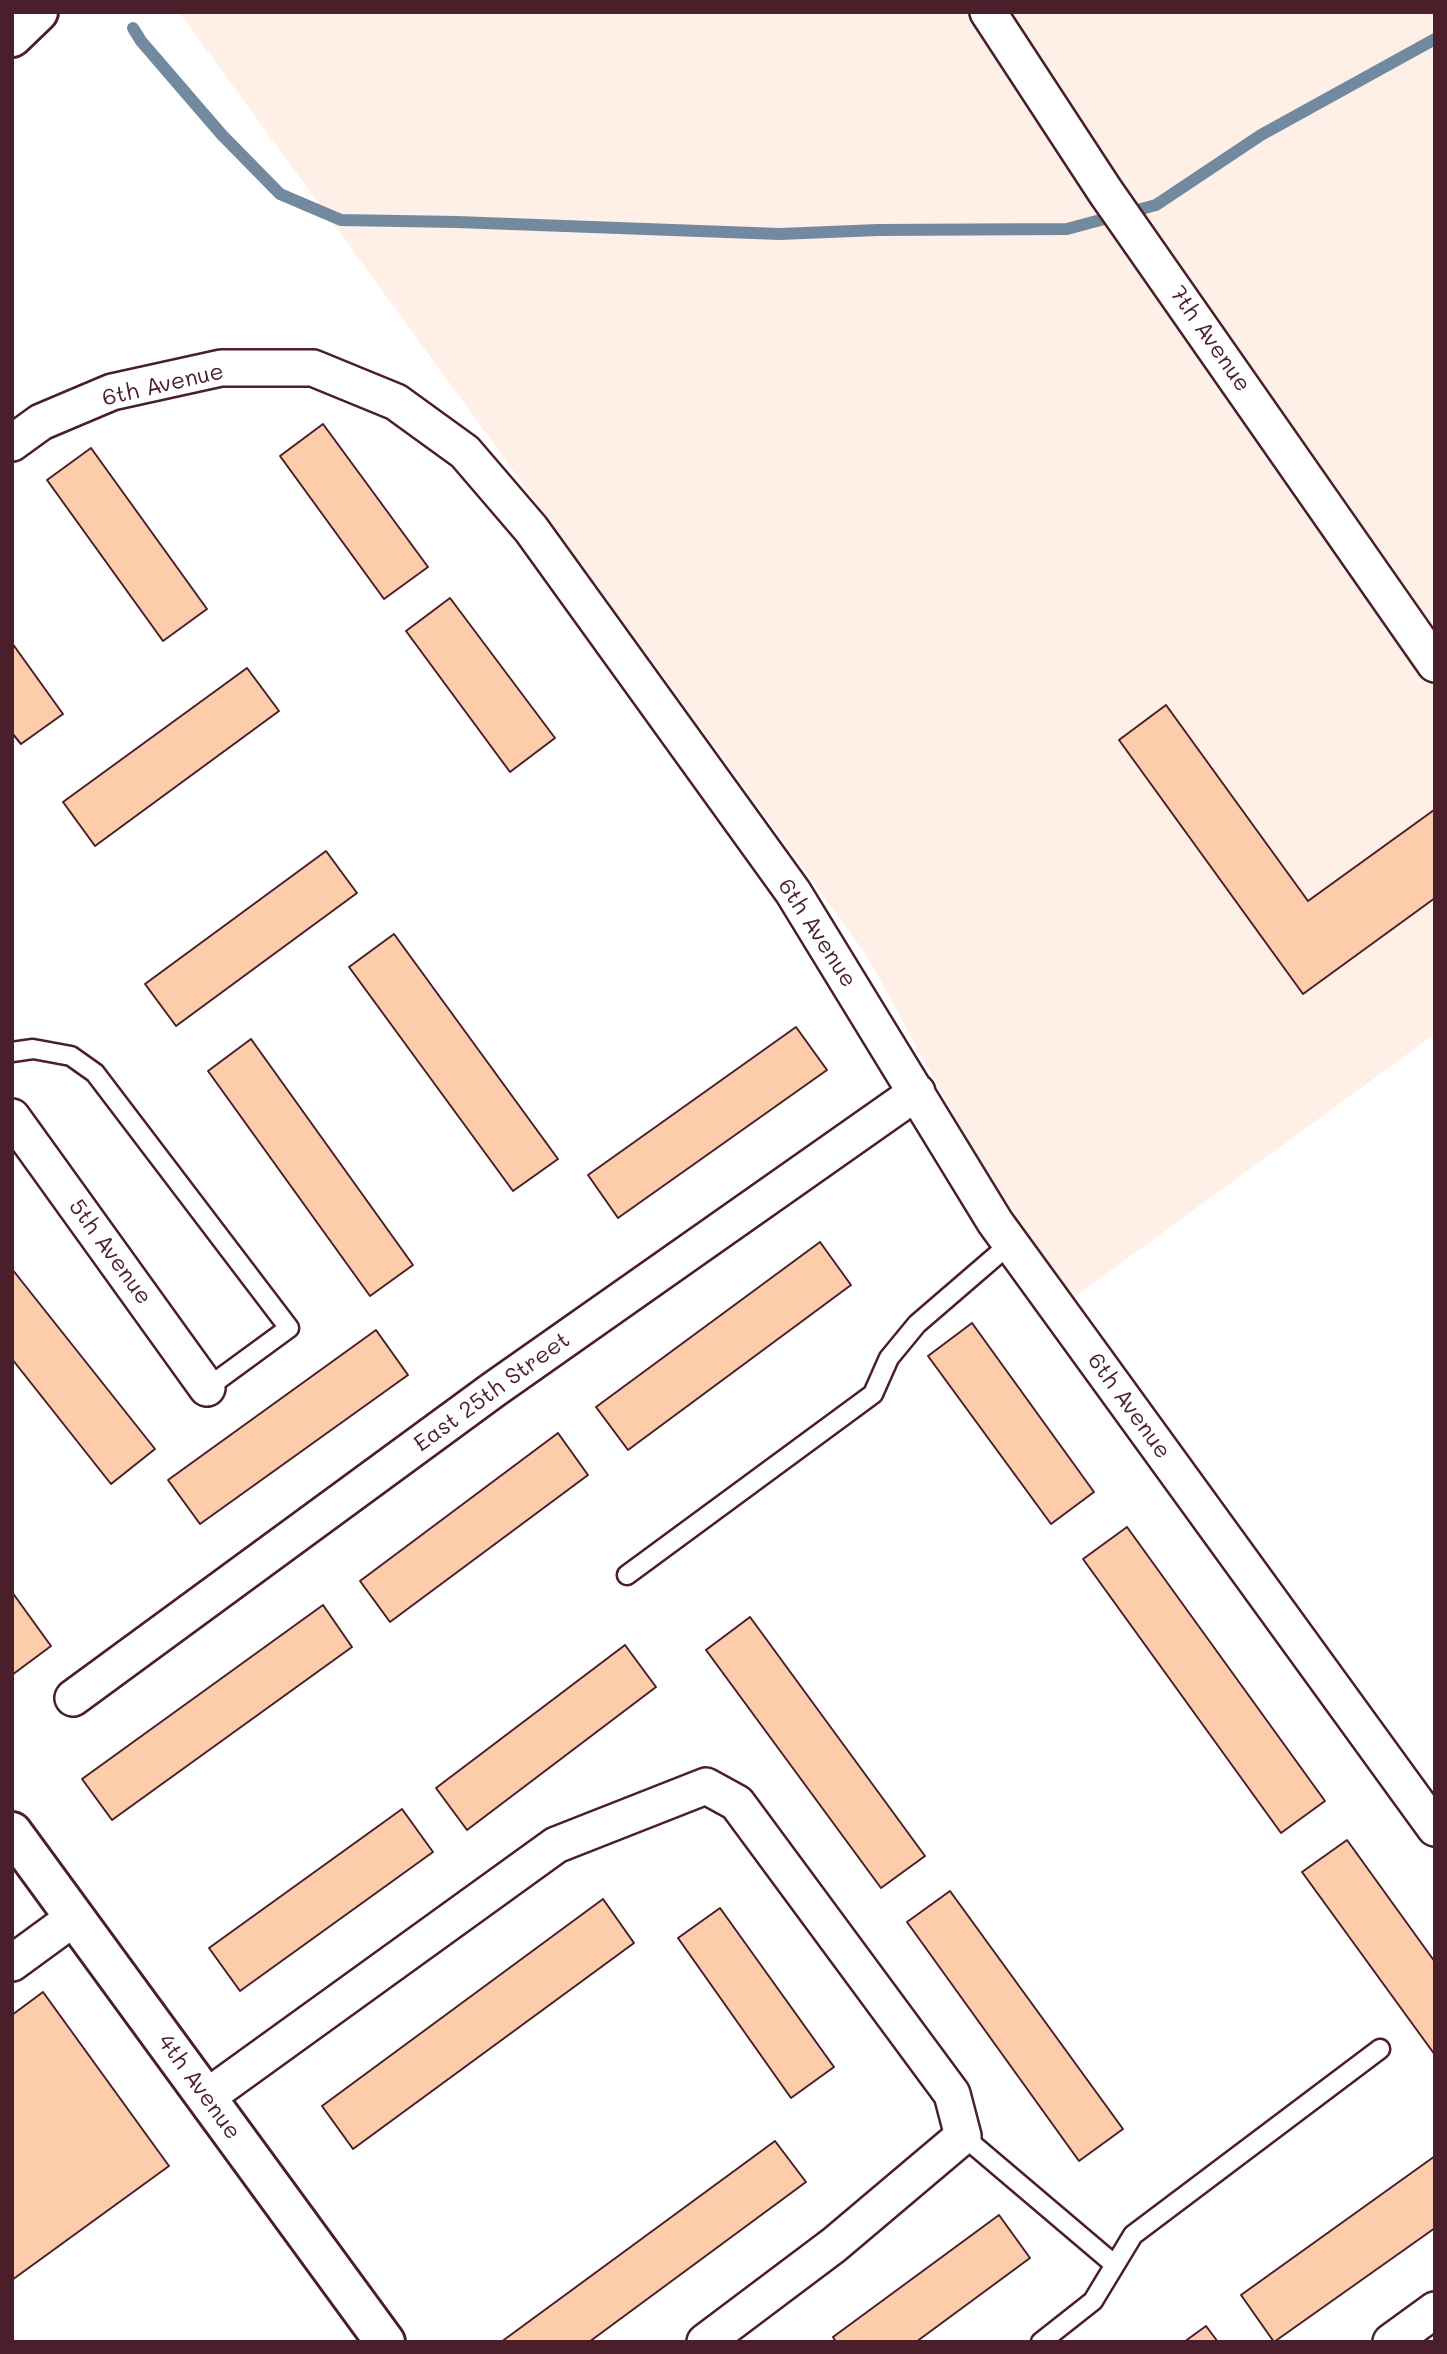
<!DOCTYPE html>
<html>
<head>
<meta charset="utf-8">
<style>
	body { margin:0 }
	#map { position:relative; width:1447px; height:2354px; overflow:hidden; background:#fff; font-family:Mali,sans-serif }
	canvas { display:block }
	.frame { position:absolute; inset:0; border:14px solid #4a1f2b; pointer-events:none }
</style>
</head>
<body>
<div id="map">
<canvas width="1447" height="2354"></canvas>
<div class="frame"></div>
</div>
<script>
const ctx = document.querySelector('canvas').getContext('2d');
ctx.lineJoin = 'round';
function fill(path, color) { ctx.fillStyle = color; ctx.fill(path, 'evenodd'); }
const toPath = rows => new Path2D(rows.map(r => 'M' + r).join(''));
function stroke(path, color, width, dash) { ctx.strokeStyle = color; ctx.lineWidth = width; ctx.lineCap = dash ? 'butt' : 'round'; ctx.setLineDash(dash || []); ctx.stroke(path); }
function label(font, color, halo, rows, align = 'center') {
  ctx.font = font + ' Mali,sans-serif'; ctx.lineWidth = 6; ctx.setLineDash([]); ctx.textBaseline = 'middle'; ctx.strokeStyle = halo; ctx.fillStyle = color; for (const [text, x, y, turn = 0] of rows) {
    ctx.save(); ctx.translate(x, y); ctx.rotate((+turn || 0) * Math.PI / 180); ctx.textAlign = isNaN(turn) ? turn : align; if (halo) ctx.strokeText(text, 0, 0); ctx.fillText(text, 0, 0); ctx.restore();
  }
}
fill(toPath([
	[179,12,1435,12,1435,1034,1069,1301,963,1132,867,956]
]), '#fef0e6');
stroke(toPath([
	[133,28,141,41,222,135,280,194,341,220,457,222,780,234,878,230,1067,229,1156,205,1261,135,1435,39]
]), '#728a9f', 12);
const building = toPath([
	[323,424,428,567,384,599,280,456,323,424],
	[91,448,207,609,163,641,47,480,91,448],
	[450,598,555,738,510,772,406,631,450,598],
	[12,643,63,714,21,744,12,733,12,643],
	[247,668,279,711,95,846,63,802,247,668],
	[1166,705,1308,901,1434,810,1435,898,1303,994,1119,740,1166,705],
	[326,851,357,893,176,1026,145,984,326,851],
	[394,934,558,1159,513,1191,349,967,394,934],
	[796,1027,827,1070,618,1218,588,1175,796,1027],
	[251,1039,413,1265,370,1296,208,1071,251,1039],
	[820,1242,851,1285,628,1450,596,1407,820,1242],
	[12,1269,155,1449,111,1484,12,1359,12,1269],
	[972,1323,1094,1492,1051,1524,928,1356,972,1323],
	[376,1330,408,1375,200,1524,168,1480,376,1330],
	[558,1433,588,1475,390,1622,360,1581,558,1433],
	[1127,1527,1325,1801,1281,1833,1083,1559,1127,1527],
	[12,1592,51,1646,12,1675,12,1592],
	[323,1605,352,1647,112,1820,82,1779,323,1605],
	[750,1617,925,1856,881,1888,706,1650,750,1617],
	[625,1645,656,1687,467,1830,436,1788,625,1645],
	[402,1809,433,1852,240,1991,209,1948,402,1809],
	[1347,1840,1435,1962,1435,2055,1302,1872,1347,1840],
	[950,1891,1123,2129,1079,2161,907,1922,950,1891],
	[603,1899,634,1943,353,2149,322,2106,603,1899],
	[720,1908,834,2067,791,2098,678,1938,720,1908],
	[43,1992,169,2166,12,2280,12,2015,43,1992],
	[775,2141,806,2182,589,2342,501,2342,775,2141],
	[1435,2156,1435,2228,1274,2342,1241,2295,1435,2156],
	[999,2215,1030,2258,916,2342,836,2342,833,2337,999,2215],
	[1206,2326,1218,2342,1184,2342,1206,2326]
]);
fill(building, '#fcccab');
stroke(building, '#4a1f2b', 2);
const service = toPath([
	[12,1052,33,1049,71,1056,95,1073,289,1328,207,1388],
	[627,1575,873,1394,889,1358,917,1324,1011,1243],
	[963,2136,1115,2265],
	[1041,2342,1093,2301,1133,2235,1380,2049]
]);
const minor = toPath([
	[988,12,1105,191,1435,664],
	[12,443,41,422,112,392,221,368,313,368,396,402,465,452,531,529,793,892,995,1222,1435,1828],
	[12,1117,207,1388],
	[73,1698,493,1390,917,1092],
	[12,1963,75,1917],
	[207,2097,556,1845,706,1786,737,1803,952,2094,963,2136,834,2245,705,2342],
	[1391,2342,1435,2310]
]);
const secondary = toPath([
	[12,1832,385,2342]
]);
const motorway = toPath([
	[12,37,38,12]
]);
stroke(service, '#4a1f2b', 23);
stroke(minor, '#4a1f2b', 40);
stroke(secondary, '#4a1f2b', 44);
stroke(motorway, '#4a1f2b', 44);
stroke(service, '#fff', 18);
stroke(minor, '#fff', 35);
stroke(secondary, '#fff', 38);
stroke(motorway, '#fff', 38);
label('23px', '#4a1f2b', '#fff', [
	["7th Avenue",1210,339,55],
	["6th Avenue",163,385,-13],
	["6th Avenue",817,933,57],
	["5th Avenue",110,1252,54],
	["East 25th Street",492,1392,-36],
	["6th Avenue",1129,1406,54],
	["4th Avenue",199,2087,54]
]);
</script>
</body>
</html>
